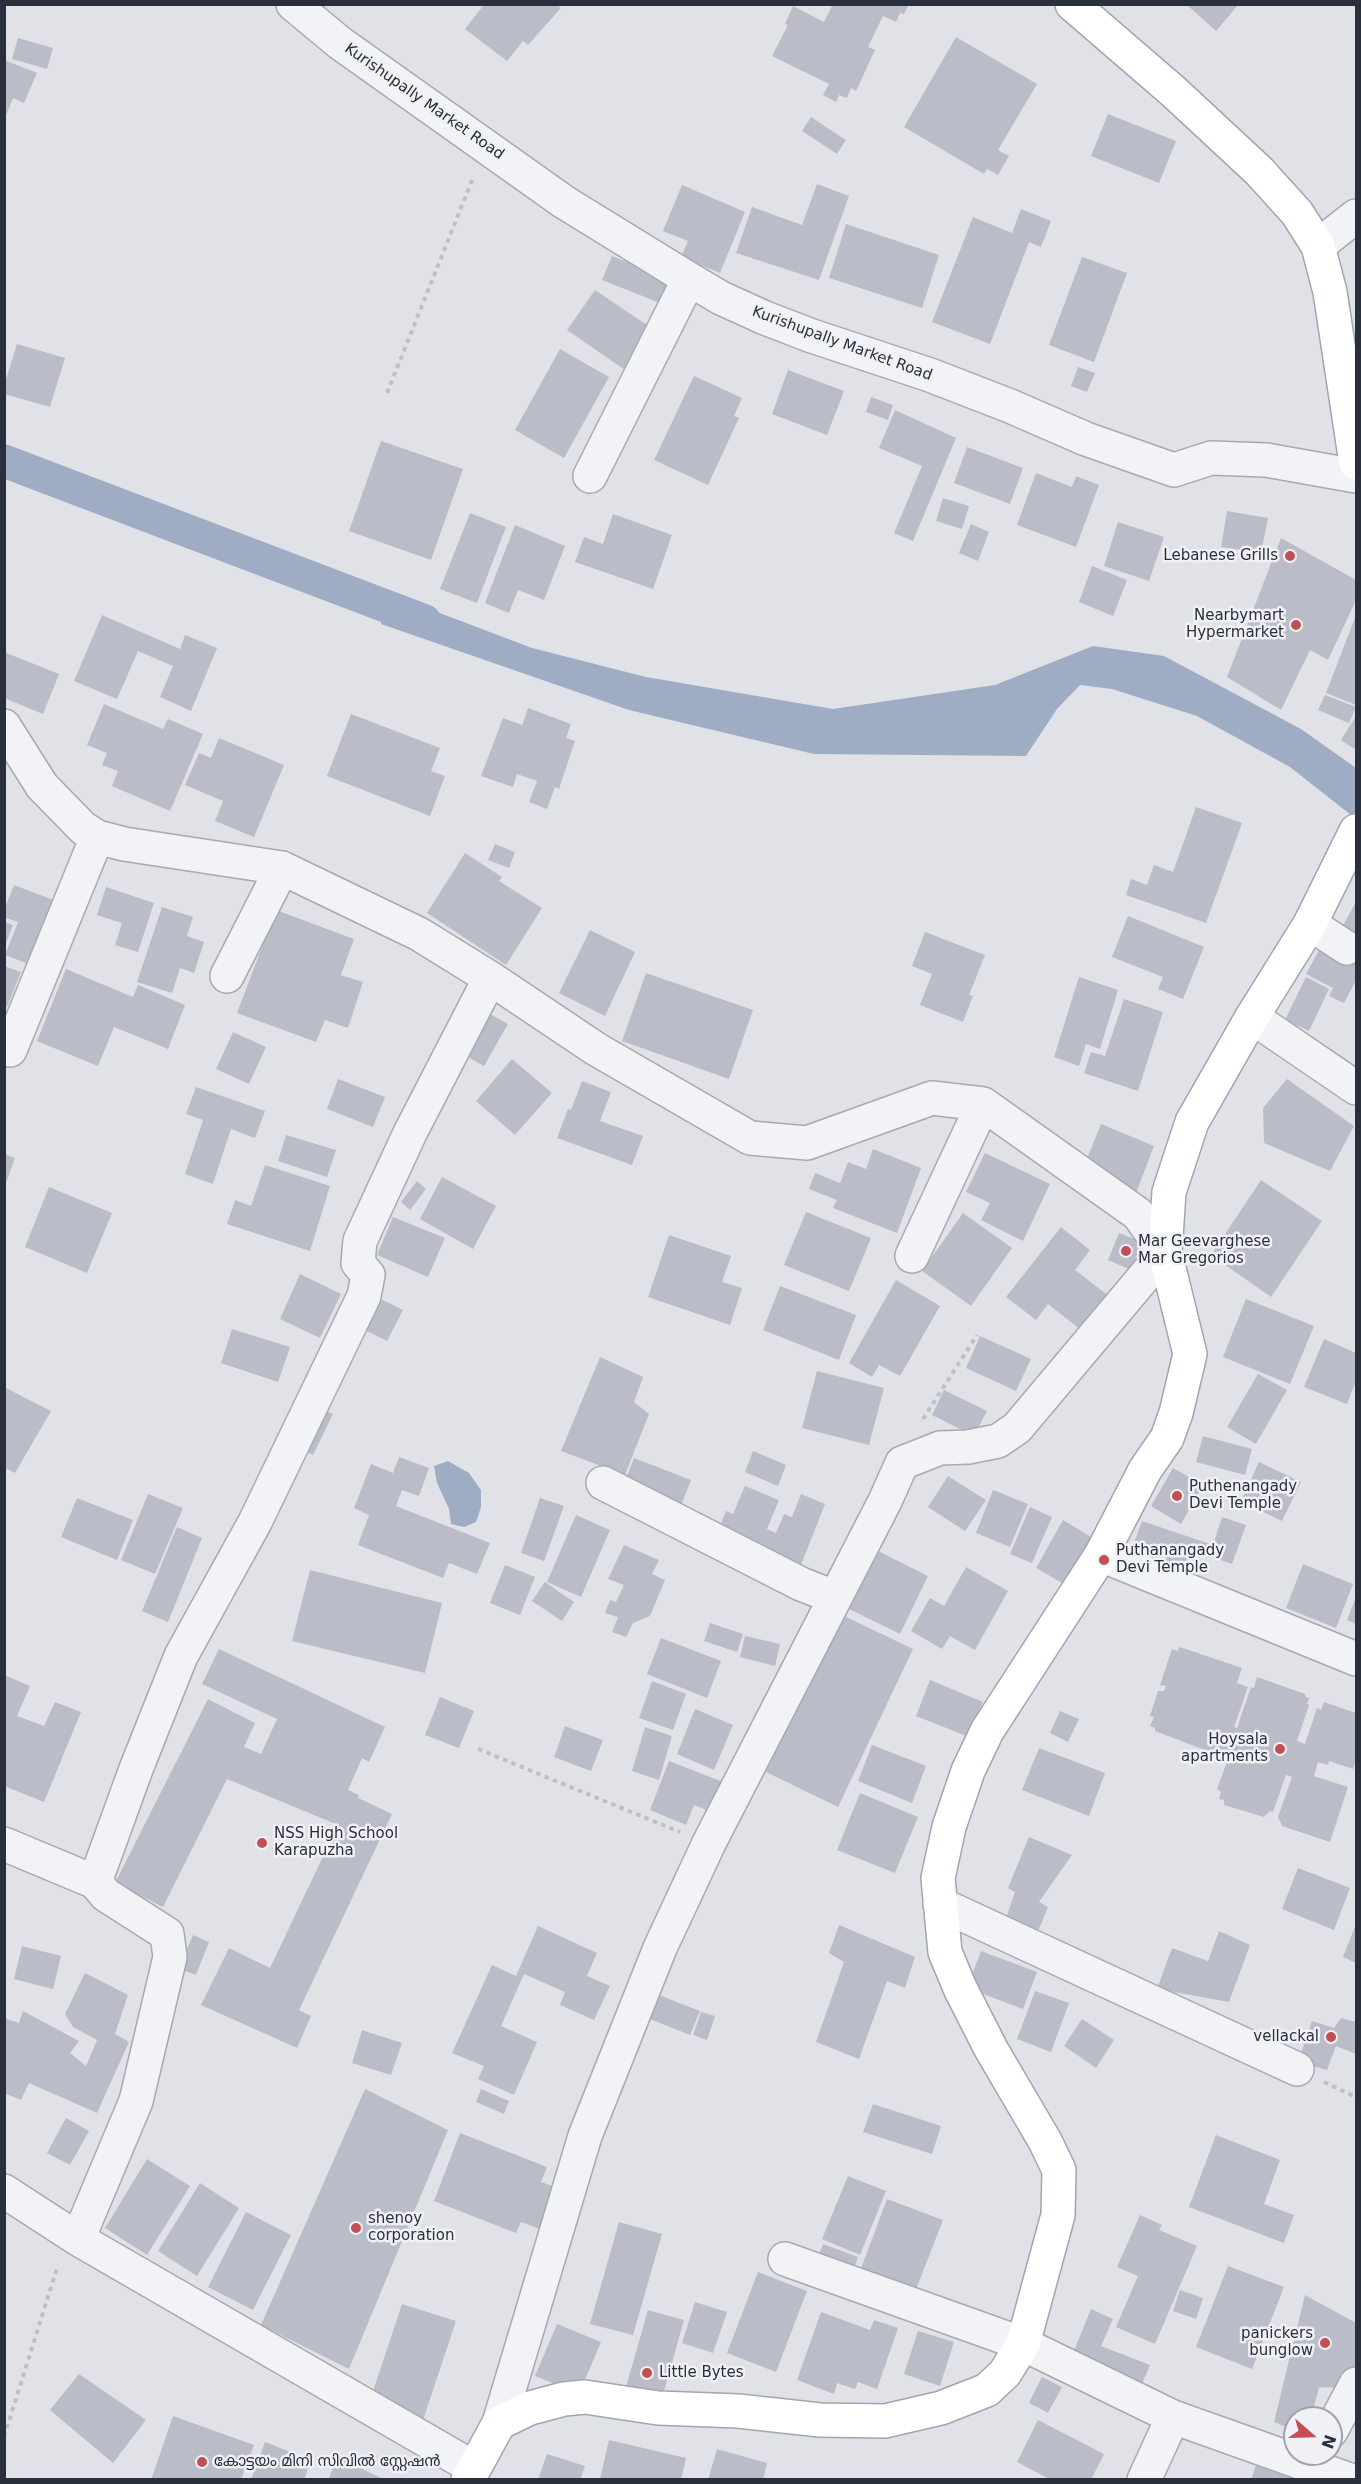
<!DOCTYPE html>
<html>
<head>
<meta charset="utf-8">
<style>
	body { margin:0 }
	#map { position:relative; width:1361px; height:2484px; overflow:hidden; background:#e0e2e7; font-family:"DejaVu Sans",sans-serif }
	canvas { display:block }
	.frame { position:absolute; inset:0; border:6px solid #2a2f3d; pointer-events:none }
	.north { position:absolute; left:1283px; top:2406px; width:60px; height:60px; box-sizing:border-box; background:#eff1f5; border:2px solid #a0a3ab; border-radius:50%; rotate:110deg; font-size:16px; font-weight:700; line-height:24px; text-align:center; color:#2a2f3d }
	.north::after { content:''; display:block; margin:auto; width:21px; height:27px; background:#c24f53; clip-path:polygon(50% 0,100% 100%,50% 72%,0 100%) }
</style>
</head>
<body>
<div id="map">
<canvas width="1361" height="2484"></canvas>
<div class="frame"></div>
<div class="north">N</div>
</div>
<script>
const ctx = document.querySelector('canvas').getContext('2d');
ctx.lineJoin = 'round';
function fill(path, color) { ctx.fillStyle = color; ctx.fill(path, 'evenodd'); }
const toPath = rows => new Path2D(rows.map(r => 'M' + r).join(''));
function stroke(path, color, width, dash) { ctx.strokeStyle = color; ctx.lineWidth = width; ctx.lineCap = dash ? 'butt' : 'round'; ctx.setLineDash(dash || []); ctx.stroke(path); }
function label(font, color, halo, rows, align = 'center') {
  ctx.font = font + ' "DejaVu Sans","Noto Sans Malayalam",sans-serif'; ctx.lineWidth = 5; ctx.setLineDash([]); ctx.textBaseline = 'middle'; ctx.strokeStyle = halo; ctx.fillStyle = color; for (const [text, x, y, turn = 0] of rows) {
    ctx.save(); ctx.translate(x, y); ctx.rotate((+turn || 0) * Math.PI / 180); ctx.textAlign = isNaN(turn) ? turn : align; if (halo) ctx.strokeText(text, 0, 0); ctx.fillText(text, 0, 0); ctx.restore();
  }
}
fill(toPath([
	[387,593,532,648,646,677,833,709,995,685,1093,646,1164,656,1301,729,1356,768,1356,819,1290,767,1197,716,1112,689,1080,685,1057,709,1026,756,814,754,629,710,381,624],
	[448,1461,469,1473,481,1490,481,1507,476,1522,464,1527,451,1524,449,1509,437,1483,434,1466]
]), '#9eacc4');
stroke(toPath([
	[4,461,425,621]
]), '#9eacc4', 33);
fill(toPath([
	[833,4,909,4,904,14,900,13,896,22,883,16,868,47,875,50,856,91,851,88,847,98,839,95,836,102,823,95,829,84,772,56,788,25,785,24,793,6,824,22],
	[1186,4,1239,4,1216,31],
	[481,5,557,5,561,8,528,45,523,41,507,61,465,29,483,6],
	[956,37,1037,84,998,150,1009,156,998,175,987,169,984,174,904,127],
	[18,38,53,48,47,69,12,59],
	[4,60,37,73,24,103,13,98,5,118],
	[1108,114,1176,141,1159,183,1091,156],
	[811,117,846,140,837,154,802,131],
	[817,184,849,196,819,280,736,253,752,207,802,225],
	[682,185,745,212,720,273,681,257,688,241,663,231],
	[1021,209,1051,221,1041,247,1029,242,990,344,932,322,973,217,1012,233],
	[846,224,939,255,922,308,829,278],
	[612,256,669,279,660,303,602,280],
	[1082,257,1127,273,1094,362,1049,345],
	[595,290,656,331,628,372,567,330],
	[17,344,65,358,50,407,4,394,4,386],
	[560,349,609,377,564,458,515,430],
	[1078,367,1095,373,1087,392,1071,386],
	[788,370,844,391,827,435,772,414],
	[694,376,742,398,734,416,739,418,708,485,654,460],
	[871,397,893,405,888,420,866,412],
	[895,410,956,438,913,541,894,533,922,466,879,448],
	[381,441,463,469,431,560,349,531],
	[967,447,1023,468,1010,504,954,483],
	[1036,473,1072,487,1076,476,1099,485,1076,547,1017,525],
	[943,498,969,506,962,529,936,521],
	[1227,511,1268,518,1261,553,1221,547],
	[470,513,506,527,477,603,440,589],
	[613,514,672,535,653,589,575,562,584,537,603,544],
	[1118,522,1164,537,1149,581,1104,566],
	[971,524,989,532,978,561,959,553],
	[515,525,565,546,544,600,518,590,509,613,485,603],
	[1281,538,1356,580,1356,600,1328,660,1310,650,1281,710,1227,677],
	[1092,566,1127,580,1113,616,1079,602],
	[102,615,180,649,185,635,217,648,191,711,160,697,173,666,138,651,117,699,74,681],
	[1356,615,1356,705,1326,693],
	[4,652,59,674,43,714,4,698],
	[1325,695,1356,707,1349,723,1318,710],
	[104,704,163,729,168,719,203,734,170,811,112,786,118,771,102,765,107,753,87,745],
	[528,708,571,724,566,738,575,741,559,789,555,787,547,809,529,802,537,781,517,774,513,787,481,776,503,718,522,725],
	[351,714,440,748,431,771,445,776,430,816,327,776],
	[1356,716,1356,750,1341,740],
	[219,738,284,765,254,837,215,821,223,801,185,785,199,753,211,758],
	[1196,807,1242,823,1206,923,1126,895,1131,879,1147,885,1154,865,1173,872],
	[495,844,515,852,509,868,488,860],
	[465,853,502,877,499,881,542,908,506,965,427,913],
	[14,885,56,901,31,965,5,955,18,922,4,917,4,910],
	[106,887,154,903,138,952,115,945,122,923,97,915],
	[1356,902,1356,938,1341,929],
	[162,907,193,917,187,936,204,942,194,973,180,968,172,993,137,982],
	[276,910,354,939,341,975,363,982,348,1028,325,1020,316,1042,237,1013],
	[1128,916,1204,947,1183,999,1158,989,1163,977,1112,957],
	[4,922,13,925,5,946,4,946],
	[1331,928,1356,942,1356,980,1344,1003,1329,996,1333,988,1306,974],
	[590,930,635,952,605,1016,559,993],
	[925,932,985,955,969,995,973,996,963,1022,920,1005,932,974,912,966],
	[4,966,21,972,7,1007,4,1006],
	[66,969,133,997,138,985,185,1005,168,1049,114,1027,98,1066,37,1041],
	[646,973,753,1010,729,1079,622,1041],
	[1079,977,1118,990,1100,1049,1086,1044,1079,1066,1054,1057],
	[1306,977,1329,989,1309,1031,1285,1020],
	[1124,999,1163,1012,1138,1091,1084,1073,1091,1052,1105,1056],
	[483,1010,508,1024,484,1066,461,1053],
	[233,1032,266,1047,249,1084,216,1069],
	[512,1059,552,1093,515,1135,476,1101],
	[338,1079,385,1097,373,1127,327,1109],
	[1287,1079,1354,1126,1330,1171,1264,1143,1263,1108],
	[582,1081,611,1092,600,1121,643,1136,632,1165,557,1138,568,1109,571,1110],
	[196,1087,265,1111,255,1138,231,1129,213,1184,185,1174,203,1120,186,1114],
	[1101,1124,1154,1146,1136,1193,1146,1197,1139,1214,1075,1188],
	[286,1135,336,1150,327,1177,278,1161],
	[873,1149,921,1168,897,1233,833,1208,837,1200,809,1189,815,1173,840,1183,848,1162,866,1169],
	[985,1153,1050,1184,1023,1241,981,1220,990,1203,966,1192],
	[4,1154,15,1158,5,1186,4,1186],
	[265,1165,330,1186,310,1251,227,1224,235,1200,251,1206],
	[442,1177,496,1206,473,1249,420,1219],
	[1261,1180,1322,1221,1271,1297,1211,1255],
	[417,1181,426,1189,410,1210,401,1202],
	[49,1187,112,1213,87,1273,25,1247],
	[806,1212,871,1238,849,1291,784,1265],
	[963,1213,1012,1248,971,1306,922,1271],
	[393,1217,445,1238,428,1277,377,1255],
	[1061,1227,1090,1250,1075,1270,1113,1299,1086,1334,1048,1304,1036,1320,1006,1297],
	[1119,1233,1142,1242,1131,1270,1108,1260],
	[669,1235,731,1256,722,1282,742,1288,730,1325,648,1297],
	[300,1274,341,1294,320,1338,280,1319],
	[896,1280,940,1306,900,1376,879,1365,872,1377,849,1363],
	[780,1286,856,1315,839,1360,763,1330],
	[381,1299,403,1310,387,1341,365,1330],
	[1246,1299,1314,1326,1290,1384,1223,1357],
	[232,1329,290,1347,278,1382,221,1363],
	[980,1336,1031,1359,1016,1391,966,1368],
	[1324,1339,1356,1353,1356,1381,1347,1404,1304,1387],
	[600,1357,643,1377,634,1402,649,1414,625,1475,561,1451],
	[817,1371,884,1388,869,1445,802,1428],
	[1258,1374,1287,1390,1256,1444,1227,1427],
	[4,1387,51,1411,15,1473,4,1467],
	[944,1390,987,1411,974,1436,932,1415],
	[319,1407,333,1414,313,1455,299,1448],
	[1203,1436,1252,1449,1245,1475,1196,1462],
	[753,1451,786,1465,778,1486,745,1472],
	[399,1457,429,1468,419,1496,402,1490,396,1506,490,1543,477,1574,449,1563,443,1578,358,1545,369,1515,354,1508,371,1464,393,1473],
	[634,1458,691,1480,673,1526,616,1504],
	[1259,1462,1301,1482,1282,1521,1241,1501],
	[1173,1468,1203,1485,1181,1524,1151,1506],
	[948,1476,986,1500,965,1531,928,1507],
	[745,1486,779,1500,767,1529,776,1533,784,1514,792,1517,801,1494,825,1504,795,1580,712,1546,726,1511,733,1514],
	[993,1490,1028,1504,1010,1547,976,1533],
	[148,1494,183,1508,155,1574,121,1560],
	[77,1498,133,1520,117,1560,61,1537],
	[540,1498,564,1506,544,1561,521,1553],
	[1030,1507,1052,1517,1032,1563,1010,1554],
	[576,1515,610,1530,581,1597,547,1582],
	[1222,1517,1246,1525,1232,1564,1192,1550,1185,1570,1131,1551,1142,1521,1213,1545],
	[1063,1520,1091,1537,1064,1584,1036,1568],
	[177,1527,202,1538,168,1622,142,1611],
	[624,1545,659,1560,652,1574,665,1580,650,1616,633,1623,626,1637,612,1632,618,1617,605,1613,610,1600,616,1602,624,1585,608,1579],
	[876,1550,928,1576,900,1634,847,1608],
	[1303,1564,1353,1584,1336,1628,1286,1608],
	[505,1565,535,1577,520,1615,490,1603],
	[966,1567,1008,1591,975,1650,950,1636,942,1649,911,1631,930,1598,944,1606],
	[310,1570,442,1603,425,1673,292,1641],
	[545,1582,574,1602,562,1621,532,1601],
	[1356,1597,1356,1624,1347,1620],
	[840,1614,913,1649,838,1807,766,1772],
	[710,1623,743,1634,737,1652,704,1641],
	[745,1636,780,1644,775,1666,740,1657],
	[661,1638,721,1661,707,1698,647,1674],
	[1180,1647,1242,1668,1237,1683,1248,1687,1234,1727,1237,1728,1251,1687,1254,1688,1257,1677,1305,1694,1306,1697,1309,1698,1307,1704,1309,1705,1297,1741,1305,1744,1317,1708,1321,1710,1324,1702,1356,1713,1356,1760,1353,1769,1329,1761,1328,1765,1318,1762,1314,1776,1348,1787,1330,1842,1282,1826,1278,1817,1292,1777,1286,1775,1273,1812,1270,1811,1264,1817,1224,1805,1224,1800,1219,1799,1221,1792,1217,1789,1228,1759,1227,1755,1224,1754,1223,1757,1155,1731,1155,1728,1150,1726,1154,1717,1150,1716,1158,1691,1164,1691,1166,1686,1160,1685,1172,1649,1177,1651],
	[219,1649,385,1727,369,1762,362,1758,348,1790,359,1795,358,1798,392,1814,299,2010,311,2016,297,2048,201,2005,229,1948,270,1968,338,1825,227,1779,163,1907,115,1883,208,1699,255,1723,244,1747,261,1754,277,1719,202,1684],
	[4,1675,30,1686,17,1716,44,1726,55,1702,81,1712,44,1802,4,1786],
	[930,1680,983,1702,969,1737,916,1716],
	[652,1681,686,1694,673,1730,639,1718],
	[440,1697,474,1711,459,1748,425,1735],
	[695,1709,733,1725,714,1770,677,1754],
	[1060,1711,1079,1719,1068,1742,1050,1733],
	[565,1726,603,1740,591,1771,554,1757],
	[645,1727,672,1736,659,1780,632,1771],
	[872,1745,926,1766,912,1803,858,1781],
	[1039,1748,1105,1773,1089,1816,1022,1790],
	[669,1761,723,1782,711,1812,694,1805,686,1825,650,1810],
	[860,1793,918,1817,895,1873,837,1850],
	[1029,1837,1072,1855,1039,1902,1048,1907,1037,1934,1005,1921,1015,1892,1008,1888],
	[1298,1868,1350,1888,1334,1930,1282,1909],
	[1356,1924,1356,1963,1343,1957],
	[839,1925,915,1957,905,1988,887,1981,859,2059,816,2042,844,1962,829,1953],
	[538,1926,597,1953,587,1976,610,1986,594,2020,560,2005,565,1992,524,1974,501,2026,537,2042,514,2095,478,2079,484,2066,452,2053,492,1965,516,1976],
	[1219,1931,1250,1945,1229,2002,1157,1989,1172,1948,1208,1961],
	[193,1935,209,1942,196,1975,179,1969],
	[22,1946,61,1956,53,1989,14,1979],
	[981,1951,1037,1972,1023,2009,967,1988],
	[85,1973,128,1995,115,2034,129,2042,97,2113,29,2083,21,2100,4,2093,4,2018,19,2023,23,2011,79,2041,70,2053,86,2066,97,2040,73,2027,65,2014],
	[1035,1991,1069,2003,1051,2052,1017,2039],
	[659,1995,700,2011,690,2035,650,2019],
	[701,2012,715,2016,707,2040,693,2035],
	[1341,2018,1356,2022,1356,2054,1336,2046,1327,2070,1298,2062,1312,2021,1334,2028],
	[1082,2019,1114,2040,1096,2068,1064,2046],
	[362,2030,402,2043,391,2075,352,2063],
	[365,2089,448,2130,349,2369,261,2325],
	[481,2089,509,2101,504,2114,476,2102],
	[873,2104,941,2126,932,2154,863,2132],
	[66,2118,89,2131,70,2165,47,2153],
	[460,2133,547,2167,541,2182,558,2188,542,2230,521,2222,516,2233,434,2201],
	[1216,2135,1280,2160,1264,2204,1294,2215,1284,2243,1189,2207],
	[147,2159,190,2186,147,2255,105,2228],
	[848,2176,886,2191,860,2255,822,2239],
	[200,2183,239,2208,197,2276,158,2251],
	[887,2199,943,2220,915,2292,860,2271],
	[246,2212,291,2235,253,2310,208,2287],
	[1140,2215,1162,2225,1159,2230,1197,2246,1155,2344,1116,2327,1138,2276,1117,2267],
	[619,2222,662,2234,633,2335,590,2324],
	[823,2244,858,2257,849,2282,813,2269],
	[1228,2266,1284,2287,1252,2369,1196,2347],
	[758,2272,807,2291,776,2372,727,2353],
	[1180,2290,1203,2298,1196,2319,1173,2311],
	[1305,2295,1356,2323,1356,2363,1344,2388,1319,2387,1311,2418,1295,2418,1295,2431,1274,2422],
	[695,2302,727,2312,713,2353,682,2343],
	[402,2304,456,2321,423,2420,369,2403],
	[1091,2309,1113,2319,1101,2346,1150,2365,1139,2391,1069,2363],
	[648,2310,684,2320,662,2398,626,2387],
	[821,2312,870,2330,874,2320,898,2328,877,2389,858,2382,855,2389,837,2383,834,2394,797,2380],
	[557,2324,601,2342,579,2394,535,2376],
	[918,2331,954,2342,940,2386,904,2374],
	[79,2374,146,2420,113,2463,50,2410],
	[1042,2377,1062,2387,1048,2413,1029,2403],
	[173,2416,254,2445,241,2480,151,2480],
	[1038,2420,1104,2454,1091,2480,1051,2480,1017,2462],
	[609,2440,686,2458,681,2480,600,2479],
	[265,2442,311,2460,304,2480,251,2480],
	[717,2449,767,2463,763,2480,708,2480],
	[547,2454,585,2466,580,2480,538,2480],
	[338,2457,385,2480,328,2480],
	[1256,2465,1295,2479,1295,2480,1251,2480]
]), '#babdc7');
const minor = toPath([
	[293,4,340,43,564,202,689,279,721,298,765,318,812,336,930,375,1010,406,1086,439,1174,470,1211,458,1266,460,1356,476],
	[1318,246,1356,216],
	[590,476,689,279],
	[4,726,42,786,83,828,97,837,124,844,282,868,419,934,490,978,596,1049,750,1138,807,1143,932,1098,983,1104,1138,1214,1165,1252,1017,1428,998,1441,968,1447,940,1448,902,1463,885,1501,709,1843,660,1948,585,2136,499,2423],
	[1310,924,1347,948],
	[227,976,282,868],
	[1252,1017,1356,1088],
	[10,1050,97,837],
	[912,1256,983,1104],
	[603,1483,801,1584,834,1597],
	[1101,1555,1356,1659],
	[4,1844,95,1882,106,1895,167,1934,170,1957,136,2101,78,2239],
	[95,1882,136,1769,181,1656,255,1522,364,1296,368,1275,358,1263,360,1241,410,1133,490,978],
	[940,1904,1297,2069],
	[4,2191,78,2239,474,2468],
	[785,2259,1023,2344,1173,2417,1350,2480],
	[1331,2431,1356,2384],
	[1144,2480,1173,2417]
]);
const major = toPath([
	[1072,4,1174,92,1259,171,1297,213,1318,246,1330,292,1356,463],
	[468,2480,499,2423,530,2408,564,2399,585,2397,658,2408,738,2411,820,2420,885,2421,941,2408,987,2390,1005,2373,1023,2344,1058,2215,1059,2170,1045,2141,991,2049,960,1988,945,1952,938,1878,949,1827,968,1771,987,1731,1101,1555,1145,1470,1167,1438,1176,1413,1190,1354,1165,1252,1169,1192,1192,1122,1252,1017,1310,924,1356,831]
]);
stroke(minor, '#a6a9b1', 36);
stroke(major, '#a0a5b2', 36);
stroke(toPath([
	[387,393,473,178],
	[923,1419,977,1335],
	[478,1749,680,1832],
	[1324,2082,1356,2097],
	[4,2437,58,2265]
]), '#bec0c6', 4, [4.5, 4.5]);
stroke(minor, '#f2f3f6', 33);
stroke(major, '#fff', 33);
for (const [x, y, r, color] of [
	[1290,556,6,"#c24f53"],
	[1296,625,6,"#c24f53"],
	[1126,1251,6,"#c24f53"],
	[1177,1496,6,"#c24f53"],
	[1104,1560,6,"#c24f53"],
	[1280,1749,6,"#c24f53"],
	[262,1843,6,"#c24f53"],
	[1331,2037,6,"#c24f53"],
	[356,2228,6,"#c24f53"],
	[1325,2343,6,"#c24f53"],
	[647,2373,6,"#c24f53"],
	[202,2462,6,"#c24f53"]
]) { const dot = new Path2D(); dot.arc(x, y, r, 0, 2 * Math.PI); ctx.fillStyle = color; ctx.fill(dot); stroke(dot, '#eff1f5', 2); }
label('15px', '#2a2f3d', '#eff1f5', [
	["Kurishupally Market Road",424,102,35],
	["Kurishupally Market Road",842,344,20]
]);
label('15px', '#2a2f3d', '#eff1f5', [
	["Lebanese Grills",1278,556,"right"],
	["Nearbymart",1284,616,"right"],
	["Hypermarket",1284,633,"right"],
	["Mar Geevarghese",1138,1242],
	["Mar Gregorios",1138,1259],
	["Puthenangady",1189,1487],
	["Devi Temple",1189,1504],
	["Puthanangady",1116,1551],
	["Devi Temple",1116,1568],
	["Hoysala",1268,1740,"right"],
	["apartments",1268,1757,"right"],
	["NSS High School",274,1834],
	["Karapuzha",274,1851],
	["vellackal",1319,2037,"right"],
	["shenoy",368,2219],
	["corporation",368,2236],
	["panickers",1313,2334,"right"],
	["bunglow",1313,2351,"right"],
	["Little Bytes",659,2373],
	["കോട്ടയം മിനി സിവിൽ സ്റ്റേഷൻ",214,2462]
], 'left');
</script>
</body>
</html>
